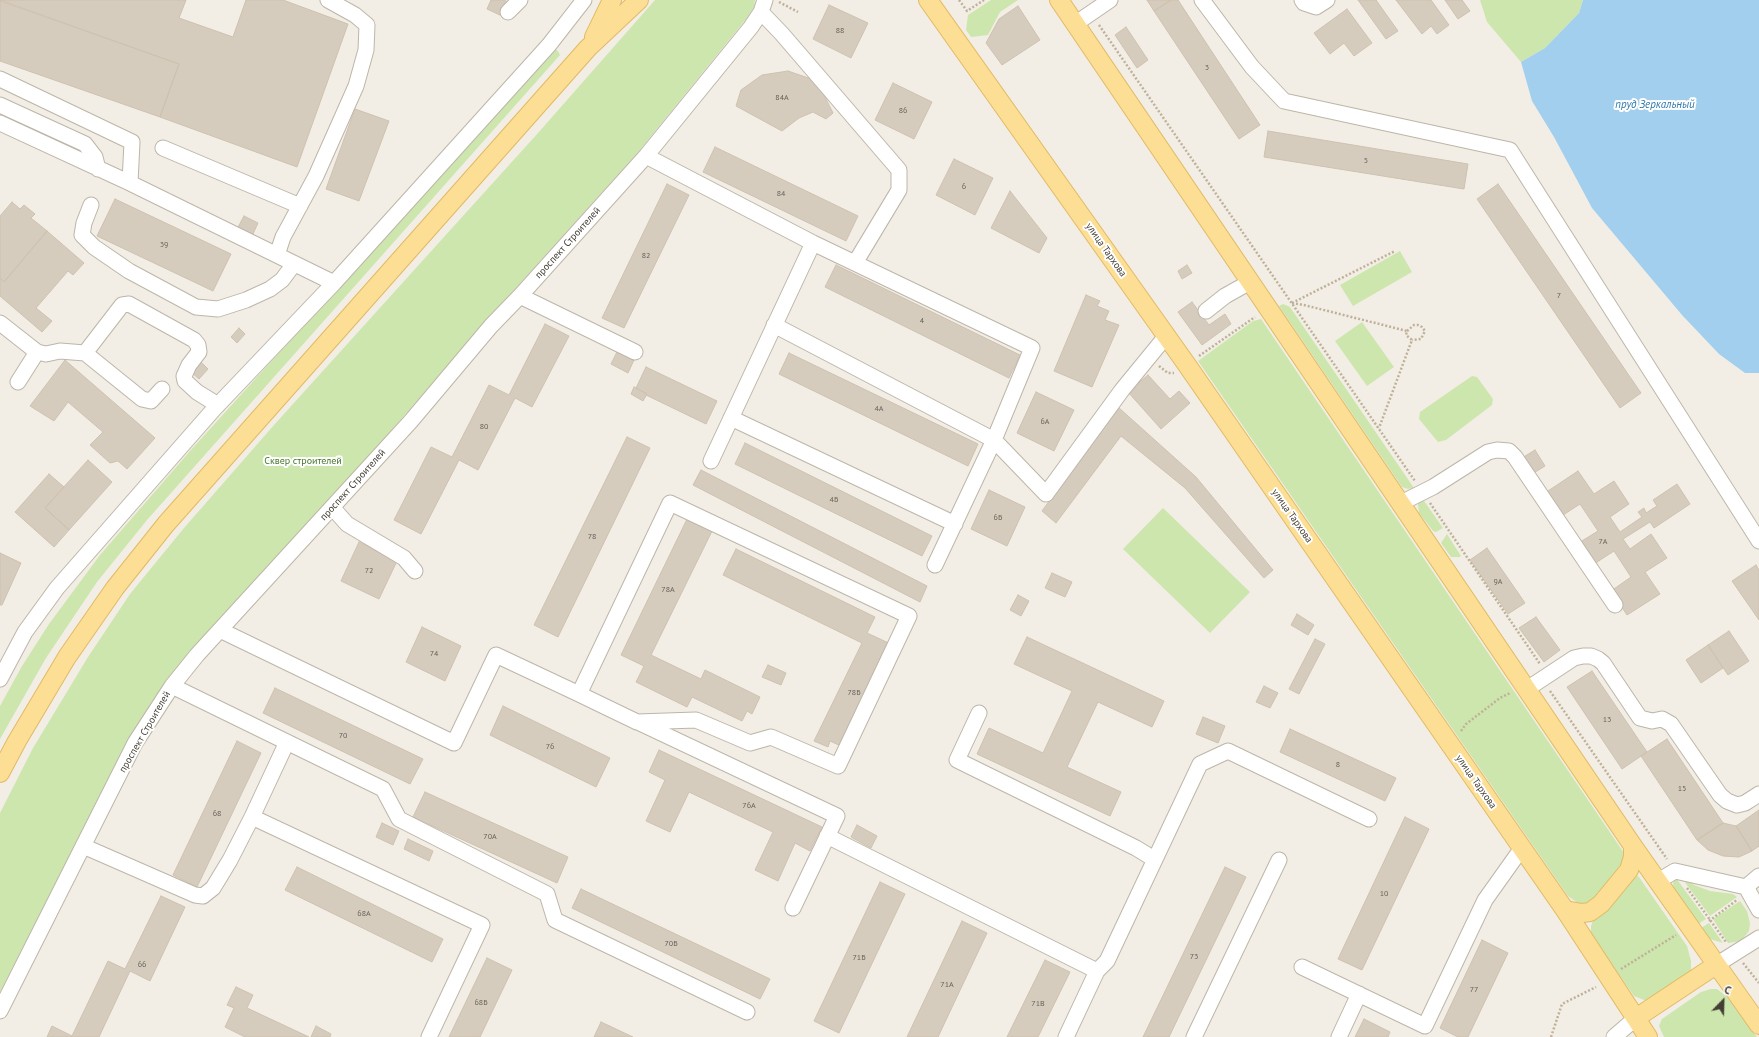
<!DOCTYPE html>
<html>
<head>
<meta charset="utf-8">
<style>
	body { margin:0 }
	#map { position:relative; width:1759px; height:1037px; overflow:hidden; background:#f2eee5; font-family:"PT Sans",sans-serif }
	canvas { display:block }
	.north { position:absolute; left:1703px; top:981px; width:40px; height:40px; -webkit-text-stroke:3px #fff; paint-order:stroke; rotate:23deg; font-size:11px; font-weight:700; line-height:16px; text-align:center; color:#443e35 }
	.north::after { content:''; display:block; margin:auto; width:14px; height:18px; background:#443e35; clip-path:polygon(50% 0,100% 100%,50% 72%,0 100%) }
</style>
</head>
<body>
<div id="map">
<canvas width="1759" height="1037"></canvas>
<div class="north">С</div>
</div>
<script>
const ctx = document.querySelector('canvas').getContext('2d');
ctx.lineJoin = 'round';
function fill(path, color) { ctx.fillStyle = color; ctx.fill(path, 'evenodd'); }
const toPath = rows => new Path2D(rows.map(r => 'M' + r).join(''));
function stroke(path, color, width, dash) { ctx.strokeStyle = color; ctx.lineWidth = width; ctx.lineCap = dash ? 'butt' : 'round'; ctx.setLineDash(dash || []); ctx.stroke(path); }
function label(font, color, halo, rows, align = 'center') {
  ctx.font = font + ' "PT Sans",sans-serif'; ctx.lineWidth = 4; ctx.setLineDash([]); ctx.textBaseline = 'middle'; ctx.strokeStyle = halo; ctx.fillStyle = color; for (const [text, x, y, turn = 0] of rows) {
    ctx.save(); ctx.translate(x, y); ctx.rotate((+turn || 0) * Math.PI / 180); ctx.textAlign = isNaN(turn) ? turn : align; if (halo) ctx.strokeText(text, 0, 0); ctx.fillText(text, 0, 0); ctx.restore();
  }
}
fill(toPath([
	[655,0,755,0,754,7,746,19,639,151,514,290,305,529,165,683,129,740,0,992,0,813,33,748,88,657,130,594,184,528,274,425,538,133],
	[991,0,1018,0,1000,12,988,35,971,37,966,30,968,15],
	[1480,0,1583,0,1579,13,1545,48,1521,62,1487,22],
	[554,49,558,51,560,55,147,520,97,582,46,658,0,739,0,706,22,666,49,624,100,555,190,451],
	[1400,251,1412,272,1353,306,1340,285],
	[1283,304,1290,307,1414,488,1408,489,1402,487,1279,306],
	[1261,319,1624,853,1627,860,1619,878,1588,903,1578,903,1568,896,1198,361,1253,321],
	[1362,322,1394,367,1367,386,1335,341],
	[1472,376,1477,377,1493,399,1492,405,1446,440,1438,442,1419,419,1420,412],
	[1422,498,1443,528,1436,532,1433,531,1419,513,1418,504],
	[1163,508,1250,592,1210,633,1123,549],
	[1447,534,1461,556,1460,557,1451,557,1441,543],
	[1633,874,1639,877,1687,946,1691,961,1691,973,1649,1000,1644,1000,1634,996,1591,935,1591,926,1594,918],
	[1681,877,1688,879,1694,885,1710,891,1733,894,1737,897,1710,916],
	[1676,878,1706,919,1698,924,1674,890,1673,883],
	[1740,901,1747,911,1750,923,1749,931,1741,941,1728,943,1713,919],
	[1709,923,1723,943,1710,939,1701,928],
	[1711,989,1717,989,1730,999,1757,1037,1664,1037,1659,1026,1662,1019,1701,992]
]), '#cde6ae');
fill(toPath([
	[1583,0,1759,0,1759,373,1745,373,1719,354,1682,315,1592,208,1554,137,1532,101,1521,62,1545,48,1579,13]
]), '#a2cfee');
const building = toPath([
	[0,0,186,0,179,18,233,37,246,0,283,0,348,24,297,167,160,117,179,64,0,0],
	[491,0,504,0,508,2,502,16,487,9,491,0],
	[1147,0,1171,0,1154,11,1147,0],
	[1171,0,1178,0,1260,125,1239,139,1154,11,1171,0],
	[1358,0,1376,0,1398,31,1386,39,1358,0],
	[1396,0,1431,0,1449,25,1437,34,1431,26,1422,34,1396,0],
	[1445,0,1462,0,1470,11,1458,19,1445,0],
	[0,1,179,64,160,117,0,61,0,1],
	[829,5,868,23,851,58,813,39,829,5],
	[1018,6,1040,40,1002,65,986,43,999,19,1018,6],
	[1347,9,1372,43,1354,56,1344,43,1330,54,1314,33,1347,9],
	[1126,27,1148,60,1137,68,1115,35,1126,27],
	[788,71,817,81,833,113,826,119,813,112,799,118,782,131,736,106,741,90,762,75,788,71],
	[893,83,932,102,914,139,875,120,893,83],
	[355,109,389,121,359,201,326,189,355,109],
	[1268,131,1468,164,1464,189,1264,157,1268,131],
	[715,147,858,216,846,241,703,172,715,147],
	[954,159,993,178,975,215,936,195,954,159],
	[667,184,689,195,624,328,602,318,667,184],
	[1498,184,1641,393,1620,408,1477,199,1498,184],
	[1010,191,1047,238,1039,253,991,228,1010,191],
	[115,199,231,254,213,291,97,236,115,199],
	[12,202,20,209,24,205,35,214,31,218,47,231,4,282,0,278,0,216,12,202],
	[244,216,258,223,252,236,237,229,244,216],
	[47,231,84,263,73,275,68,271,36,308,52,321,42,332,0,296,0,278,4,282,47,231],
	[836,265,1020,355,1009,378,825,287,836,265],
	[1187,265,1192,273,1182,279,1178,271,1187,265],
	[1086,295,1100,301,1097,306,1109,311,1105,320,1119,325,1092,387,1054,371,1086,295],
	[1192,302,1209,325,1225,314,1231,324,1202,345,1178,312,1192,302],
	[545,324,569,336,532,407,515,398,478,470,459,460,421,534,394,520,431,447,452,457,489,385,509,395,545,324],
	[239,328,245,334,237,343,231,337,239,328],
	[617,352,634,360,628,373,611,364,617,352],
	[789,353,978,444,968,466,779,374,789,353],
	[65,360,155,438,127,469,118,461,110,463,90,445,103,432,68,402,54,421,30,406,65,360],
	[201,362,208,369,199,379,191,372,201,362],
	[646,367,717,401,706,424,646,395,647,394,636,388,646,367],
	[1148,375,1170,399,1179,391,1190,403,1161,429,1128,392,1148,375],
	[634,387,647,394,643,401,631,394,634,387],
	[1036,392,1074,410,1054,451,1017,433,1036,392],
	[1118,407,1196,477,1273,570,1264,578,1185,488,1121,436,1056,523,1042,511,1118,407],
	[627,437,650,448,558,637,534,625,627,437],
	[745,443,932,536,922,556,735,464,745,443],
	[1535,450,1545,466,1532,474,1522,458,1535,450],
	[88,460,112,482,69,530,45,508,88,460],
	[701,470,927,586,920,602,693,485,701,470],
	[1578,471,1594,494,1614,481,1629,504,1610,517,1620,532,1642,517,1638,512,1644,508,1646,513,1657,506,1653,500,1677,484,1690,504,1654,528,1650,522,1623,539,1630,549,1651,534,1667,558,1645,572,1660,594,1627,615,1611,591,1631,577,1614,551,1591,566,1577,544,1598,531,1580,504,1560,517,1545,493,1578,471],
	[49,474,64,487,45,508,69,530,54,547,15,512,49,474],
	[989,490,1025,507,1007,546,971,529,989,490],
	[690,513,715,525,651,655,701,679,705,670,760,697,752,714,747,711,742,721,692,697,687,707,636,682,644,666,621,655,690,513],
	[359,542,397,561,379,599,341,581,359,542],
	[1487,548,1525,603,1508,614,1470,560,1487,548],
	[736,549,875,617,867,633,893,645,843,747,830,741,828,747,814,741,862,643,723,575,736,549],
	[0,553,21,563,2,605,0,605,0,553],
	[1756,565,1759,570,1759,620,1732,581,1756,565],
	[1052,573,1072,582,1065,597,1045,588,1052,573],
	[1018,595,1029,601,1021,616,1010,610,1018,595],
	[1297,614,1314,625,1308,635,1291,625,1297,614],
	[1536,617,1560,650,1544,662,1519,628,1536,617],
	[422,627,461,646,445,681,406,662,422,627],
	[1729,631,1749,661,1728,675,1708,645,1729,631],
	[1027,637,1164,701,1152,727,1098,702,1067,767,1121,792,1110,816,977,754,989,728,1043,753,1072,691,1014,664,1027,637],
	[1315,639,1325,644,1299,694,1289,689,1315,639],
	[1708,645,1723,668,1701,683,1686,660,1708,645],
	[768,665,786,673,781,685,762,677,768,665],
	[1592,671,1647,752,1622,769,1567,687,1592,671],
	[1264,686,1278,693,1270,708,1256,702,1264,686],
	[275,688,423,759,410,784,263,713,275,688],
	[503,706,610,758,596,787,490,735,503,706],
	[1203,717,1225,726,1218,743,1196,734,1203,717],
	[1290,729,1396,778,1385,801,1280,752,1290,729],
	[1667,739,1723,823,1697,840,1641,756,1667,739],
	[237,741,261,753,197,887,173,875,237,741],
	[659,750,822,827,810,851,795,843,778,881,755,870,773,832,689,792,670,832,646,821,665,780,649,772,659,750],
	[425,792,568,857,557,883,413,817,425,792],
	[1759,810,1759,846,1752,851,1736,826,1759,810],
	[1405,817,1429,829,1362,970,1338,959,1405,817],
	[382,823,399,831,393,845,376,837,382,823],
	[1723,823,1736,826,1752,851,1739,857,1723,856,1708,850,1697,840,1723,823],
	[857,825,877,836,871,848,851,837,857,825],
	[408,839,433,851,429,861,404,849,408,839],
	[297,867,443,939,432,962,285,890,297,867],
	[1225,867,1246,877,1169,1037,1143,1037,1225,867],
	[880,882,905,894,839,1033,814,1021,880,882],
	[581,889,770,979,760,999,572,908,581,889],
	[161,896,185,907,150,981,130,971,99,1037,47,1037,52,1026,72,1036,108,961,125,969,161,896],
	[962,921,987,933,938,1037,907,1037,962,921],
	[1482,940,1508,953,1468,1037,1458,1037,1440,1028,1482,940],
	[487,958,512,970,480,1037,449,1037,487,958],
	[1045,960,1070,972,1038,1037,1007,1037,1045,960],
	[236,987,253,995,247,1008,309,1037,245,1037,225,1027,234,1008,227,1005,236,987],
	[1364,1019,1390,1032,1388,1037,1355,1037,1364,1019],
	[601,1022,633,1037,594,1037,601,1022],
	[316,1026,331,1034,330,1037,311,1037,316,1026]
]);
fill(building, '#d6ccbe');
stroke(building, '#cec1ae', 1);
const minor = toPath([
	[1202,0,1252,67,1284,101,1510,150,1759,541],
	[1302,0,1304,3,1316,7,1327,0],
	[508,12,520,0],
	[761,12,782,34,899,170,899,190,855,263],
	[1075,24,1110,0],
	[0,79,132,142,130,183],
	[0,105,85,144,95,157,98,169],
	[0,123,130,183,334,283],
	[163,148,300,206],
	[646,156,813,243,1032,348,994,440,935,565],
	[91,205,84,223,82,235,94,247,129,271,196,307,218,309,246,300,270,289,282,280,294,264],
	[277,255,283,237,316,176,356,86,366,50,367,25,355,15,328,0],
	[520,296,635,352],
	[1206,311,1225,296,1250,282],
	[0,323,37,352,46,354,60,351,85,353,142,399,151,401,162,389],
	[774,325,994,440,1046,494,1122,390,1167,335],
	[85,353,122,305,129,304,194,340,198,345,199,352,189,365,184,376,185,381,197,392,218,405],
	[18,382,37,352],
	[731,418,955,524],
	[711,461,813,243],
	[1401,503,1433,487,1488,452,1497,450,1509,451,1515,457,1615,605],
	[332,507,347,524,404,558,415,571],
	[220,630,454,743,496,655,579,694,670,503,909,616,838,766,771,737,750,743,696,720,637,722,579,694],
	[0,679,25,632,57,588,214,409,334,283,549,45,584,0],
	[172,686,383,789,399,819,547,894,555,920,747,1012],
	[1527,689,1574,658,1583,656,1591,656,1598,659,1603,663,1640,718,1652,721,1662,719,1671,724,1720,795,1727,801,1737,805,1745,803,1759,794],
	[979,713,957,760,1136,848,1154,859],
	[640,723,837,816,793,908],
	[252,817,482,925,429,1037],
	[827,836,1097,971],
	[83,846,195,895,203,896,213,888,230,860,252,817,287,742],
	[1658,881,1675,871,1746,887],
	[1746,887,1759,910],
	[1746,887,1759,876],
	[1716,965,1759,938],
	[1302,967,1425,1026,1485,900,1522,848],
	[0,1011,135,743,172,686,197,655,411,421,491,326,520,296,646,156,751,27,761,12,765,0],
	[1066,1037,1097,971,1107,961,1200,764,1228,751,1369,819],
	[1194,1037,1279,860],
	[1339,1037,1359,994],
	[1614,1037,1636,1018]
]);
const major = toPath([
	[928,0,1187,365,1565,910,1648,1037],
	[1059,0,1633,846,1759,1025],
	[594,37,612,0],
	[0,773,17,741,67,657,115,588,166,524,588,48,639,0],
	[1565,910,1582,913,1590,912,1601,904,1629,870,1633,857,1633,846],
	[1636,1018,1716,965]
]);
stroke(minor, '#bdb6a8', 17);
stroke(major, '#e1ba64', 20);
stroke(toPath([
	[959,0,967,11,984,0],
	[779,2,798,12],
	[1099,25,1415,481],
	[1292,303,1304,305,1407,331,1406,335,1412,340,1379,428],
	[1292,303,1395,251],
	[1407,331,1414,325,1418,325,1422,327,1425,331,1421,339,1412,340],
	[1199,356,1255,317],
	[1159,366,1168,373,1174,373],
	[1430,503,1540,664],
	[1550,691,1667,859],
	[1461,731,1466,724,1500,698,1510,693],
	[1687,888,1726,942],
	[1709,921,1737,900],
	[1743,963,1759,983],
	[1621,969,1676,935],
	[1551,1037,1562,1004,1596,987]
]), '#bfb199', 2.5, [2, 2]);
stroke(minor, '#fff', 15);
stroke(major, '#fcde94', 18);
label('8px', '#686257', null, [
	["88",840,31],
	["3",1207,68],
	["84А",782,98],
	["86",903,111],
	["5",1366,161],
	["6",964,187],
	["84",781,194],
	["39",164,245],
	["82",646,256],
	["7",1559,296],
	["4",922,321],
	["4А",879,409],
	["6А",1045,422],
	["80",484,427],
	["4Б",834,500],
	["6Б",998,518],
	["78",592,537],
	["7А",1603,542],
	["72",369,571],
	["9А",1498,582],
	["78А",668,590],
	["74",434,654],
	["78Б",854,693],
	["13",1607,720],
	["70",343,736],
	["76",550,747],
	["8",1338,765],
	["15",1682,789],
	["76А",749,806],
	["68",217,814],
	["70А",490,837],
	["10",1384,894],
	["68А",364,914],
	["70Б",671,944],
	["73",1194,957],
	["71Б",859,958],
	["66",142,965],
	["71А",947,985],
	["77",1474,990],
	["68Б",481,1003],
	["71В",1038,1004]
]);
label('10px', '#443e35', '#fff', [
	["проспект Строителей",568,243,-48],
	["улица Тархова",1106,250,55],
	["проспект Строителей",353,485,-48],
	["улица Тархова",1292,516,55],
	["проспект Строителей",145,732,-60],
	["улица Тархова",1476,782,55]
]);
label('10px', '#46742a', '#fff', [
	["Cквер cтроителей",303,461]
]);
label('italic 11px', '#3179ad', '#fff', [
	["пруд Зеркальный",1655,105]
]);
</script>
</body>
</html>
